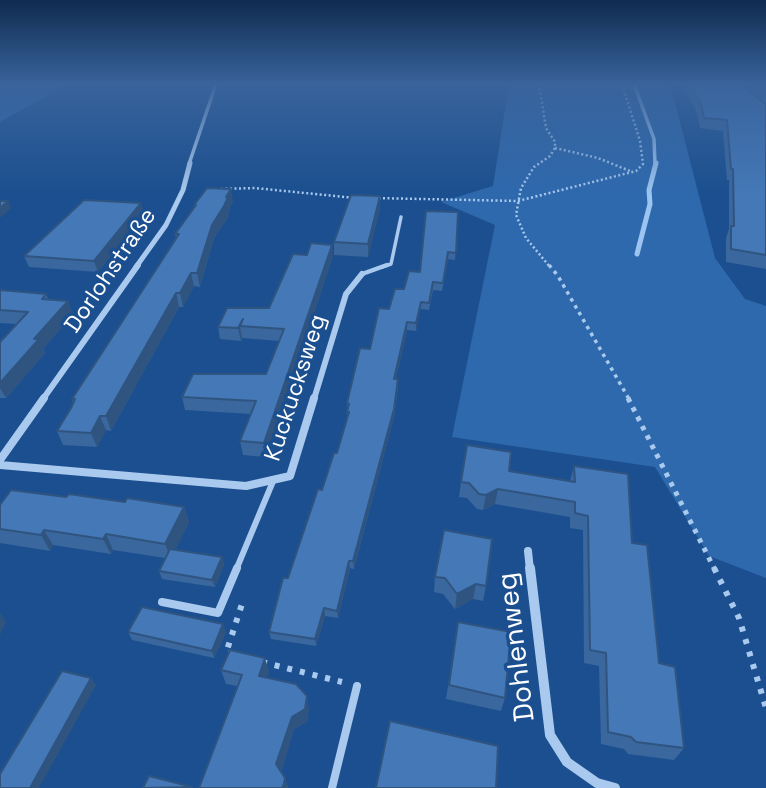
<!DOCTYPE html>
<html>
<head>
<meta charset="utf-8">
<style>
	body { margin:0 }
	canvas { display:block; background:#1b4f8f }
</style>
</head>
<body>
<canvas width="766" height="788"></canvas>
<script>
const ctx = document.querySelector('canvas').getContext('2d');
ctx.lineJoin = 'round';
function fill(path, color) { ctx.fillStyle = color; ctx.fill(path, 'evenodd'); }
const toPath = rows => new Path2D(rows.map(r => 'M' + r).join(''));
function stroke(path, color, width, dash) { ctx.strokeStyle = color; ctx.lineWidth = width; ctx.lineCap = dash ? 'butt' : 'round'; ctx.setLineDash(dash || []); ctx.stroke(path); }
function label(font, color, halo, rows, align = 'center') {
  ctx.font = font + ' "Space Grotesk",sans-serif'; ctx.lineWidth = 7; ctx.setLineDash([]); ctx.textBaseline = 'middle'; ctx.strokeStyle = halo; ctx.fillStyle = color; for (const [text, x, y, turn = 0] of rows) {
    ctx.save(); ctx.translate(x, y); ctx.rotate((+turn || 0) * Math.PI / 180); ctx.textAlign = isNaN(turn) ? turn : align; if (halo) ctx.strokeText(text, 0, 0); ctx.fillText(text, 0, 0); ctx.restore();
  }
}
fill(toPath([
	[0,84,68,84,0,122],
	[509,84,662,84,671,87,715,258,745,299,766,306,766,578,709,556,655,467,452,437,495,225,441,202,493,186]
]), '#2e69ad');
stroke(toPath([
	[634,84,654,139,655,164]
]), '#9cc4f0', 3.5);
stroke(toPath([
	[637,254,650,204,649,190,656,163]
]), '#9cc4f0', 5);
stroke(toPath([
	[539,84,546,128,555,142,555,148,550,156,534,167,521,188,516,215,526,238,550,267],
	[555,148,598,158,630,171],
	[221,189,255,188,355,198],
	[374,198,518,201,636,171,643,164,640,141,622,84]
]), '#a9c9ee', 2.5, [2, 2.5]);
stroke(toPath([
	[549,265,558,276,629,399]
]), '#a9c9ee', 3.5, [3.5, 4.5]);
stroke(toPath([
	[628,398,715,570]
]), '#a9c9ee', 5, [4.5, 6]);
stroke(toPath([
	[714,568,739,618,766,708],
	[233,654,226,653,242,604],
	[262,662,342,682]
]), '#a9c9ee', 6, [5, 8]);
stroke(toPath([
	[382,267,391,264,401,217]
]), '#a9c9ee', 3.5);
stroke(toPath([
	[362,274,387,265]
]), '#a9c9ee', 4.5);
stroke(toPath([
	[236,570,274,479]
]), '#a9c9ee', 6);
stroke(toPath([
	[162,602,218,613,237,568],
	[332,788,357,686]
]), '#a9c9ee', 8);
stroke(toPath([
	[189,164,216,84]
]), '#a9c9ee', 3.5);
stroke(toPath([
	[136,267,166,225,183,190,190,163]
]), '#a9c9ee', 5);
stroke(toPath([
	[43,399,138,265],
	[314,399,346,294,362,274]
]), '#a9c9ee', 6);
stroke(toPath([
	[0,460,44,398],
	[0,465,246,486,290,476,314,398],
	[528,551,530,570]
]), '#a9c9ee', 8);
stroke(toPath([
	[530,568,550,735,567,762,597,783,615,788]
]), '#a9c9ee', 10);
fill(toPath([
	[679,84,766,84,766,269,726,262,726,238,729,229,729,180,727,180,723,131,700,128,697,114,684,87,679,86],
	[380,196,380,208,368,257,334,255,334,242],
	[233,201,230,207,230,209,227,219,214,238,200,287,194,286,183,307,179,307,111,431,106,430,97,447,63,445,57,431,71,408,73,403,72,399,176,238,175,234,194,207,194,205],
	[458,212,455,260,448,259,442,291,433,290,429,310,420,309,416,331,407,330,396,379,398,379,398,387,394,417,354,569,350,568,338,618,325,616,316,646,271,639,269,632,288,578,337,453,347,419,347,403,370,349,389,309,404,289,420,272],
	[144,213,98,272,29,267,24,256],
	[333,256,266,457,243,455,240,441,251,414,185,410,182,397,266,374,279,341,242,338,241,341,220,339,218,327,269,308],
	[0,290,46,294,48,299,73,314,43,349,45,353,6,398,0,398,0,342,17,324,0,323],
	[574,466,632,543,659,663,684,748,674,760,628,754,624,749,601,744,599,666,584,663,583,530,570,528,570,517,495,504,483,510,477,509,467,498,459,497,461,482,509,471,570,481],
	[66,497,184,507,189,522,175,550,222,557,224,565,215,587,162,579,159,571,165,558,113,550,111,554,53,545,50,551,0,543,0,505],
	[435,577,486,586,483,601,473,599,455,609,443,594,434,592],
	[458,622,505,698,501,711,446,699],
	[128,632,226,632,214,658,132,640],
	[221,670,269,672,267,678,309,709,307,722,294,729,281,772,285,778,288,788,199,788,238,686,226,684]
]), '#3a679d');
fill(toPath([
	[231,189,233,201,230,207,230,209,227,219,214,238,200,287,197,273,212,225,226,197],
	[380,196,380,208,368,257,368,244],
	[8,201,11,208,0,218,0,208],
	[141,203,144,213,98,272,94,261],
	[332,245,333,256,266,457,264,443],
	[191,273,194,286,183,307,180,293],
	[176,293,179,307,111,431,106,416],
	[68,301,73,314,43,349,45,353,6,398,0,388,0,383,34,339],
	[421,302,420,309,416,331,416,323],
	[407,322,407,330,394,387,394,379],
	[240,326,242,338,241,341,238,328],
	[398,379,394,417,354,569,353,561],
	[100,416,106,430,97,447,91,433],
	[498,489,495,504,483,510,486,495],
	[184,507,189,522,171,559,165,544],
	[44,530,53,545,50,551,41,535],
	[106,534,113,550,111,554,103,539],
	[222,557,224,565,215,587,212,580],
	[349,561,350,568,338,618,337,611],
	[476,584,473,599,455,609,457,594],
	[324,608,325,616,316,646,315,639],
	[0,613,6,622,0,635],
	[223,624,226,632,214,658,212,651],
	[265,658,269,672,263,689,259,676],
	[91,678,96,685,39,788,30,788],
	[307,696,309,709,307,722,294,729,280,776,276,764,292,717],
	[285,778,288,788,282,788]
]), '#305480');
const building = toPath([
	[690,84,742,84,766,105,766,255,731,249,731,226,734,226,733,169,731,169,727,120,704,118,701,104,690,84],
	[755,84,766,84,766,93,755,84],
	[207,188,231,189,226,197,228,197,224,206,212,225,197,273,191,273,180,293,176,293,106,416,100,416,91,433,57,431,71,408,75,399,72,399,179,234,175,234,196,205,194,205,207,188],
	[351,195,380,196,368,244,334,242,351,195],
	[84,200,141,203,94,261,24,256,84,200],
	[0,201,8,201,0,208,0,201],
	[426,211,458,212,456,253,448,252,443,283,433,282,429,303,421,302,416,323,407,322,394,379,398,379,394,409,353,561,349,561,337,611,324,608,315,639,269,632,283,578,288,578,318,489,322,490,334,453,337,453,349,412,347,412,349,404,347,403,360,348,370,349,379,308,389,309,395,289,404,289,409,271,420,272,426,211],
	[311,243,332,245,264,443,240,441,256,401,182,397,193,374,266,374,284,329,240,326,243,319,238,328,218,327,227,308,269,308,293,254,307,255,311,243],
	[0,290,46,294,42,299,68,301,34,339,39,339,0,383,0,342,28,312,0,310,0,290],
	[467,445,511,452,509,471,575,482,574,466,628,474,632,543,647,545,659,663,675,667,684,748,636,742,631,737,608,732,606,653,590,650,588,516,575,513,575,502,498,489,486,495,479,494,469,483,461,482,467,445],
	[11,490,66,497,69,494,125,502,127,498,184,507,165,544,106,534,103,539,44,530,41,535,0,529,0,505,11,490],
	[444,530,492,539,486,586,476,584,457,594,445,578,435,577,444,530],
	[170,549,222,557,212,580,159,571,170,549],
	[142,607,223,624,212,651,128,632,142,607],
	[458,622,511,632,505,698,449,685,458,622],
	[230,650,265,658,259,676,296,684,307,696,305,709,292,717,276,764,285,778,284,784,282,788,199,788,242,675,221,670,230,650],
	[62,671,91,678,30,788,0,788,0,774,62,671],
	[390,721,498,746,496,788,376,788,390,721],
	[149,776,192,787,143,788,149,776]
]);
fill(building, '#4478b7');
stroke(building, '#305480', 2);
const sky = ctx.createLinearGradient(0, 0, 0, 194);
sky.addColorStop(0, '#0f2b4f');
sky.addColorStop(0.43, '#39639b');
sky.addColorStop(1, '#39639b00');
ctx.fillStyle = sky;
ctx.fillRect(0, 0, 766, 194);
label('23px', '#fff', '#1b4f8f', [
	["Dorlohstraße",111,271,-56],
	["Kuckucksweg",296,388,-72]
]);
label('28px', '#fff', '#1b4f8f', [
	["Dohlenweg",517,647,-97]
]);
</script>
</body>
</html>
